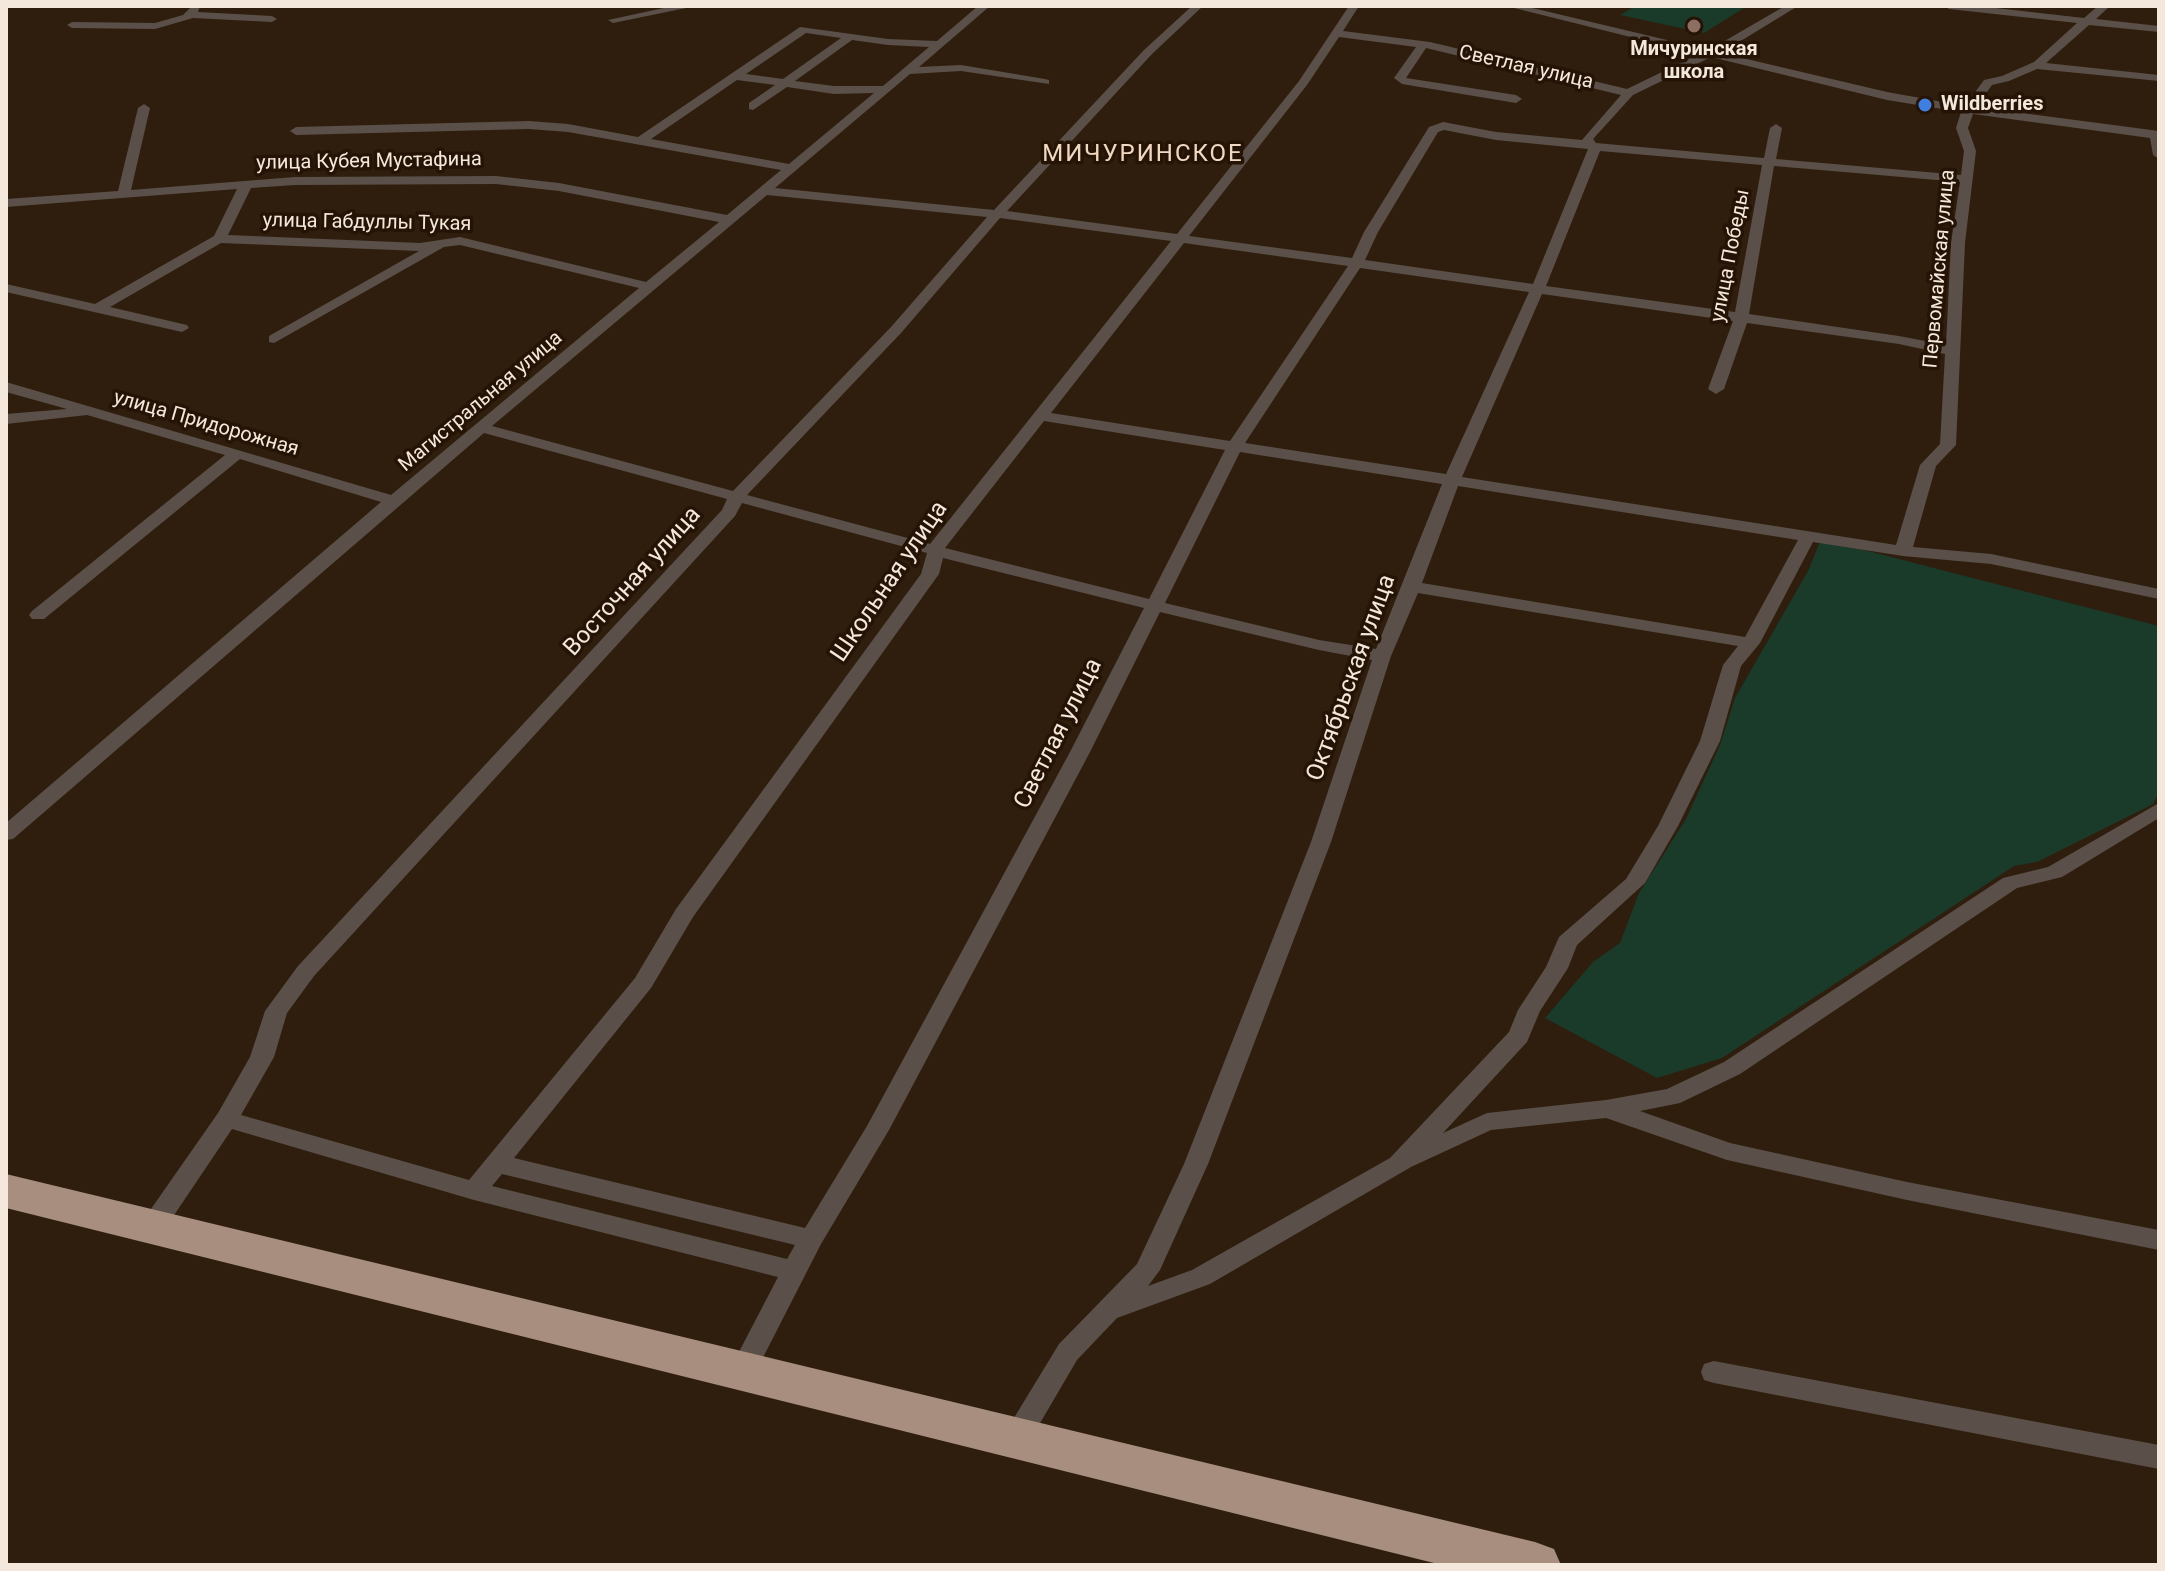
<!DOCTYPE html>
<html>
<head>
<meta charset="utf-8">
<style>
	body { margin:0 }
	#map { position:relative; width:2165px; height:1571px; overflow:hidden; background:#2f1e0d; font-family:Roboto,sans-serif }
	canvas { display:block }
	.frame { position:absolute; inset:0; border:8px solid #f4e8dd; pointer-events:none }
</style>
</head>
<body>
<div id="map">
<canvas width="2165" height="1571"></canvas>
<div class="frame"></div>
</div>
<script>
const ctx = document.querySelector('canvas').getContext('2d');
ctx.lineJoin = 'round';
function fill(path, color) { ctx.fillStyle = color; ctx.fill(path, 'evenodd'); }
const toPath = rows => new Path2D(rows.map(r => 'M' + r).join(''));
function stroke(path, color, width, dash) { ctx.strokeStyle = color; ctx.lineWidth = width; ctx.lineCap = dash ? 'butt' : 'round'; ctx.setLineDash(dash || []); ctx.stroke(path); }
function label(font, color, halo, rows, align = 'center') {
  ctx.font = font + ' Roboto,sans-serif'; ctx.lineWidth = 7; ctx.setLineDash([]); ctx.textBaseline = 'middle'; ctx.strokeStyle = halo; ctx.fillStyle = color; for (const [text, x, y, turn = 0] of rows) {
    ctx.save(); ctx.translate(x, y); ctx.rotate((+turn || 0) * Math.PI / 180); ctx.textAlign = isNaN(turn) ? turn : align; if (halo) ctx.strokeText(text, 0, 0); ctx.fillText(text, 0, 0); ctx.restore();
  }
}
fill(toPath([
	[1635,6,1747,6,1704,33,1620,15],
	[1820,542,1864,550,2159,626,2159,793,2153,804,2037,862,2014,866,1722,1058,1657,1078,1545,1018,1593,962,1620,943,1639,893,1686,819,1720,745,1735,698,1808,571]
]), '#1a3a2a');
fill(toPath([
	[192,6,200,6,198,12,272,16,277,19,272,22,193,18,155,29,72,28,67,25,72,22,155,23,183,15,192,6],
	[673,6,696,6,613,23,608,20,673,6],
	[978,6,990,6,919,67,961,65,1045,79,1049,80,1049,84,961,71,910,74,775,188,994,210,1144,50,1192,6,1203,6,1152,54,1007,211,1177,234,1299,81,1349,6,1359,6,1343,31,1430,42,1627,89,1699,54,1506,6,1524,6,1709,50,1785,6,1798,6,1721,53,1887,92,1965,106,1984,80,2002,76,2034,62,2077,23,1949,9,1944,6,1978,6,2084,18,2098,6,2110,6,2096,19,2159,26,2159,32,2089,25,2046,63,2159,75,2159,81,2037,69,2009,81,1992,85,1976,107,2159,131,2159,159,2153,155,2150,138,1973,114,1968,128,1976,151,1965,243,1956,445,1936,466,1913,547,1991,554,2159,589,2159,599,1991,564,1903,556,1813,542,1760,643,1741,666,1720,741,1678,826,1645,883,1577,945,1568,968,1540,1011,1527,1042,1443,1133,1487,1113,1606,1100,1667,1089,1724,1062,2003,878,2048,867,2159,803,2159,818,2062,877,2017,888,1740,1074,1680,1103,1640,1111,1730,1143,1907,1182,2159,1230,2159,1250,1907,1200,1727,1160,1606,1118,1491,1130,1411,1167,1210,1284,1117,1318,1077,1360,1026,1447,1016,1451,1006,1447,1002,1439,1006,1431,1059,1344,1137,1264,1184,1164,1311,842,1372,660,1319,650,1160,612,1090,752,889,1130,821,1244,752,1379,742,1382,732,1379,729,1371,778,1277,474,1200,232,1129,162,1233,153,1236,144,1233,140,1226,144,1219,218,1113,250,1057,265,1011,298,966,722,510,727,499,484,433,13,839,6,840,6,823,381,502,240,459,44,619,32,619,29,615,32,611,225,455,87,415,6,424,6,414,67,409,6,392,6,382,391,495,639,288,460,245,444,247,274,343,269,342,269,336,419,251,221,243,110,307,187,325,189,328,182,332,6,292,6,284,95,304,214,236,237,189,6,207,6,199,118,191,138,108,144,104,150,108,131,190,295,177,496,176,559,183,727,215,781,170,568,132,529,129,296,135,290,131,296,127,529,121,568,124,638,137,800,27,888,39,937,41,978,6],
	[806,33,841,38,783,79,746,74,806,33],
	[1339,37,1416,47,1394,78,1402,84,1516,103,1522,99,1516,95,1406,78,1426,48,1621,95,1582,140,1496,132,1443,122,1429,127,1364,232,1352,258,1189,236,1307,85,1339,37],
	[852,40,888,45,929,47,883,86,834,86,795,81,852,40],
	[1711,57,1887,100,1961,112,1956,128,1964,151,1961,175,1776,159,1782,128,1776,124,1770,128,1764,158,1596,143,1593,139,1633,95,1711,57],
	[737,80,775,85,749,103,749,109,753,110,787,87,834,94,874,93,789,164,651,139,737,80],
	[1444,130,1496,140,1588,149,1533,284,1365,260,1378,232,1438,132,1444,130],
	[1600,151,1762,165,1735,312,1546,286,1600,151],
	[1774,166,1960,182,1951,243,1946,345,1899,336,1749,314,1774,166],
	[496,184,559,191,719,222,646,282,460,237,420,243,228,235,251,188,295,185,496,184],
	[767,195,987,217,891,327,733,491,492,426,767,195],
	[1000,218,1171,241,930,544,747,495,901,333,1000,218],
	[1184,243,1348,266,1230,441,1051,413,1184,243],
	[1360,268,1529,292,1446,474,1245,443,1360,268],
	[1542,294,1733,321,1708,389,1716,394,1724,389,1747,323,1899,344,1945,354,1940,444,1920,465,1896,545,1462,477,1542,294],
	[1044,421,1225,450,1149,599,945,548,1044,421],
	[1240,452,1442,484,1376,649,1319,640,1165,603,1240,452],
	[1458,486,1798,540,1745,637,1422,583,1458,486],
	[742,503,927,553,921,574,676,909,635,978,469,1180,241,1115,274,1057,287,1013,314,976,735,516,742,503],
	[943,558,1144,608,1070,752,867,1126,805,1228,514,1158,651,988,693,917,939,574,943,558],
	[1418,593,1738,646,1723,665,1700,741,1658,826,1626,879,1559,937,1546,967,1518,1010,1509,1032,1390,1158,1192,1270,1148,1286,1160,1270,1208,1164,1331,842,1391,656,1418,593],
	[502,1174,795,1245,787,1259,492,1186,502,1174],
	[1714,1361,2159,1445,2159,1469,1714,1383,1704,1380,1701,1372,1704,1364,1714,1361]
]), '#5a5049');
fill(toPath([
	[6,1174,1535,1542,1554,1549,1561,1565,1442,1565,6,1208,6,1174]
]), '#a88e7f');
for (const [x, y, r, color] of [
	[1694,26,8,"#8d6e63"],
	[1925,105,8,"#3f7fe0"]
]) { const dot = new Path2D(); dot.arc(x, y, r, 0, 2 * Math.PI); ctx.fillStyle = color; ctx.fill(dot); stroke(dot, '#251405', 3); }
label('bold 20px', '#f4e8dd', '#251405', [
	["Мичуринская",1694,50],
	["школа",1694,73],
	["Wildberries",1941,105,"left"]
]);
label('20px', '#f4e8dd', '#251405', [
	["Светлая улица",1526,68,13],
	["улица Кубея Мустафина",369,162,-1],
	["улица Габдуллы Тукая",367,223,1],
	["улица Победы",1731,256,-79],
	["Первомайская улица",1940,269,-85],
	["Магистральная улица",481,402,-40],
	["улица Придорожная",206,424,16]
]);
ctx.letterSpacing = '2px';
label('24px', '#f0d8c3', '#251405', [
	["МИЧУРИНСКОЕ",1143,155]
]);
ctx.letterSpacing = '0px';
label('24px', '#f4e8dd', '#251405', [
	["Восточная улица",633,582,-48],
	["Школьная улица",890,582,-56],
	["Октябрьская улица",1352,678,-70],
	["Светлая улица",1059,734,-63]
]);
</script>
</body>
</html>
